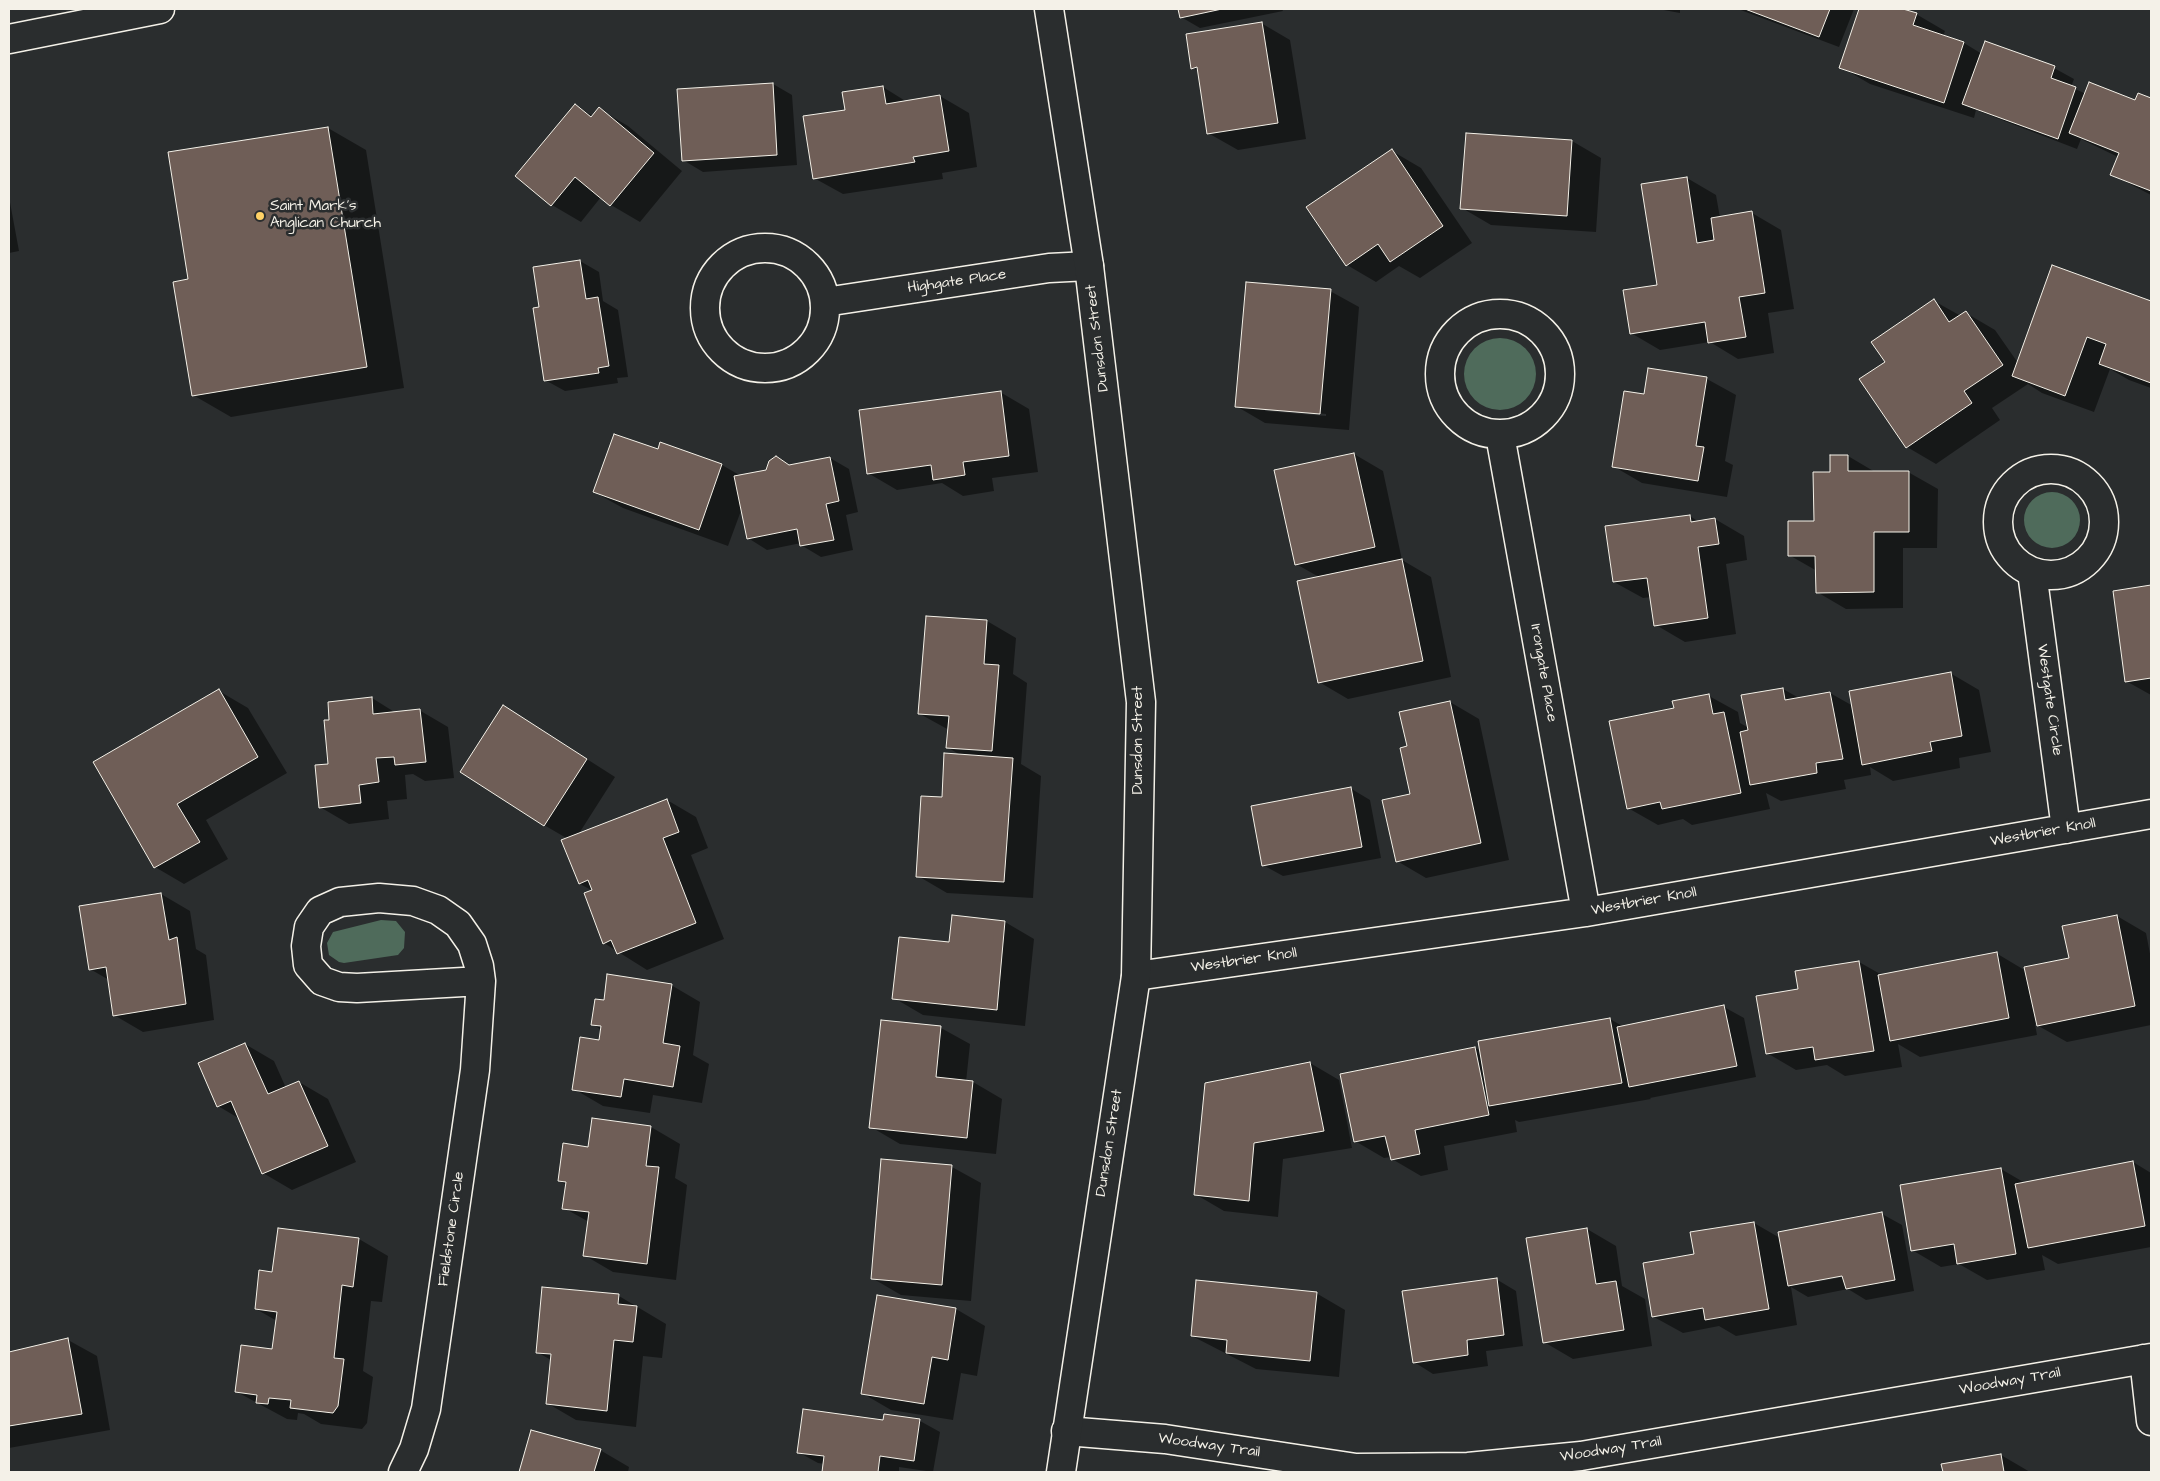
<!DOCTYPE html>
<html>
<head>
<meta charset="utf-8">
<style>
	body { margin:0 }
	#map { position:relative; width:2160px; height:1481px; overflow:hidden; background:#2a2d2e; font-family:"Architects Daughter",sans-serif }
	canvas { display:block }
	.frame { position:absolute; inset:0; border:10px solid #f4f1e8; pointer-events:none }
</style>
</head>
<body>
<div id="map">
<canvas width="2160" height="1481"></canvas>
<div class="frame"></div>
</div>
<script>
const ctx = document.querySelector('canvas').getContext('2d');
ctx.lineJoin = 'round';
function fill(path, color) { ctx.fillStyle = color; ctx.fill(path, 'evenodd'); }
const toPath = rows => new Path2D(rows.map(r => 'M' + r).join(''));
function stroke(path, color, width, dash) { ctx.strokeStyle = color; ctx.lineWidth = width; ctx.lineCap = dash ? 'butt' : 'round'; ctx.setLineDash(dash || []); ctx.stroke(path); }
function label(font, color, halo, rows, align = 'center') {
  ctx.font = font + ' "Architects Daughter",sans-serif'; ctx.lineWidth = 5; ctx.setLineDash([]); ctx.textBaseline = 'middle'; ctx.strokeStyle = halo; ctx.fillStyle = color; for (const [text, x, y, turn = 0] of rows) {
    ctx.save(); ctx.translate(x, y); ctx.rotate((+turn || 0) * Math.PI / 180); ctx.textAlign = isNaN(turn) ? turn : align; if (halo) ctx.strokeText(text, 0, 0); ctx.fillText(text, 0, 0); ctx.restore();
  }
}
fill(toPath([
	'1464 374a36 36 0 1 1 72 0a36 36 0 1 1-72 0Z',
	'2024 520a28 28 0 1 1 56 0a28 28 0 1 1-56 0Z',
	[381,920,396,921,405,932,404,948,398,955,344,963,339,962,329,955,327,943,333,932]
]), '#4f6b5b');
fill(toPath([
	[1179,9,1282,9,1283,11,1200,28,1181,17],
	[1658,9,1680,9,1680,13],
	[1738,9,1854,9,1839,47],
	[1860,9,1899,9,1916,14,1945,31,1943,36,1964,43,1982,54,2054,68,2074,79,2071,87,2086,94,2136,101,2139,95,2151,99,2151,195,2111,174,2118,157,2081,139,2077,149,1976,110,1974,118,1870,84,1841,67],
	[1261,23,1290,40,1306,139,1238,150,1208,133,1199,71,1192,68],
	[773,84,792,95,797,165,703,172,683,160],
	[883,87,907,102,940,96,969,113,977,167,942,173,943,179,843,194,814,178,846,111],
	[575,106,593,116,599,109,628,126,682,171,640,222,611,205,601,197,581,222,552,205,517,176],
	[328,128,366,150,404,388,231,417,193,395,190,280],
	[1572,141,1601,158,1596,232,1491,225,1462,208],
	[1392,151,1421,168,1472,243,1420,278,1399,266,1376,282,1347,265],
	[1687,178,1716,195,1720,218,1752,213,1781,230,1794,309,1768,313,1774,353,1738,359,1710,342,1660,350,1631,333,1658,286],
	[9,197,19,251,9,253],
	[580,261,599,272,603,301,618,310,628,377,617,378,618,383,565,391,545,380,541,308],
	[2053,266,2151,302,2151,388,2129,380,2110,369,2094,412,2042,393,2028,384,1992,408,2000,420,1936,464,1907,447,1886,363,1934,301,1961,316,1966,313,1995,330,2018,363],
	[1330,291,1359,307,1349,430,1265,423,1236,406],
	[1265,408,1326,414,1326,416,1265,411],
	[1707,379,1736,395,1725,461,1733,465,1727,497,1642,483,1613,466,1645,395],
	[1000,392,1029,409,1038,472,992,478,994,491,963,496,942,483,897,490,868,473],
	[661,443,722,465,741,476,767,471,776,457,791,466,830,458,849,469,858,512,846,515,853,550,821,557,801,545,801,543,767,550,748,538,742,508,728,546,623,508,594,492,658,451],
	[1354,454,1383,471,1402,560,1431,577,1451,677,1348,699,1319,682,1319,577,1296,564],
	[1848,456,1875,472,1908,472,1938,489,1937,548,1903,548,1903,608,1846,609,1817,592,1817,571,1789,555,1815,522],
	[1690,516,1699,522,1715,519,1744,536,1747,560,1726,564,1736,634,1685,642,1656,625,1652,597,1643,598,1614,582],
	[2151,587,2151,695,2126,681,2114,592],
	[927,617,987,621,1016,638,1013,674,1027,683,1021,764,1041,776,1033,898,947,893,918,876,943,798,962,756,947,747,949,730,920,714],
	[1950,673,1979,690,1991,752,1959,758,1960,768,1893,781,1870,767,1871,775,1844,780,1846,789,1781,801,1766,793,1770,809,1692,825,1683,819,1658,825,1628,808,1676,709,1709,696,1738,712,1740,723,1749,728,1783,689,1799,698,1830,693,1853,706],
	[219,691,248,708,287,773,206,820,228,859,184,884,155,867,95,763],
	[372,698,396,713,419,710,448,727,454,778,425,781,413,774,405,775,407,799,387,801,389,819,349,824,320,807,329,765,331,721],
	[1450,702,1479,719,1509,860,1426,878,1397,861,1412,795],
	[532,724,615,777,578,835,667,800,696,817,708,848,691,855,724,939,647,970,604,943,593,891,580,884,568,839,544,825],
	[1350,788,1370,800,1381,858,1283,876,1263,865],
	[161,894,190,911,196,949,206,955,214,1020,143,1032,114,1015,109,980,90,969,81,907],
	[2117,916,2146,933,2151,959,2151,1025,2067,1042,2035,1024,2037,1035,1920,1057,1898,1044,1902,1067,1845,1076,1827,1065,1796,1070,1767,1053,1799,990,1859,962,1882,975,1996,953,2026,971,2071,959],
	[1005,922,1034,939,1025,1026,923,1015,894,998,950,943],
	[671,985,700,1002,693,1055,709,1064,702,1103,653,1095,650,1113,603,1106,574,1089,600,1041,601,1030,593,1024,605,1001],
	[1724,1007,1744,1018,1756,1077,1650,1098,1651,1099,1519,1122,1515,1120,1517,1132,1444,1146,1448,1170,1421,1176,1392,1159,1391,1157,1384,1158,1355,1141,1341,1075,1475,1048,1481,1051,1610,1019,1624,1027],
	[882,1022,941,1028,970,1044,966,1082,973,1082,1002,1099,996,1154,900,1144,871,1127],
	[245,1044,274,1061,286,1088,299,1082,328,1099,356,1162,292,1190,263,1173,240,1119,218,1106],
	[1310,1063,1339,1080,1352,1148,1283,1159,1278,1217,1224,1211,1195,1194],
	[651,1127,680,1144,675,1178,687,1185,676,1280,613,1272,584,1255,589,1222,564,1208,567,1185,559,1181,589,1148],
	[882,1161,952,1167,981,1183,971,1301,901,1295,872,1278],
	[2133,1162,2151,1173,2151,1247,2058,1264,2042,1255,2045,1270,1987,1280,1959,1264,1941,1267,1912,1250,2001,1169,2025,1183],
	[1882,1214,1902,1225,1914,1291,1866,1300,1848,1289,1808,1297,1791,1287,1797,1325,1736,1336,1719,1326,1683,1333,1654,1317,1695,1255,1754,1223,1780,1238],
	[1848,1273,1849,1276,1804,1284,1804,1282],
	[279,1229,359,1239,388,1256,382,1302,371,1301,363,1371,373,1377,367,1423,362,1429,321,1424,304,1414,298,1413,297,1420,287,1419,237,1392,273,1351,277,1321,256,1309,273,1273],
	[1587,1229,1616,1246,1622,1286,1645,1299,1652,1346,1573,1359,1544,1342],
	[1496,1279,1516,1291,1523,1346,1486,1351,1488,1366,1433,1374,1414,1362],
	[1316,1293,1345,1310,1339,1377,1256,1369,1192,1336],
	[619,1296,666,1324,662,1358,643,1356,636,1427,576,1420,547,1403,551,1360,537,1352],
	[878,1296,956,1309,985,1326,977,1376,961,1373,953,1420,891,1410,862,1393],
	[68,1340,97,1356,110,1430,9,1448,9,1353],
	[885,1416,920,1421,940,1432,933,1472,899,1467,899,1472,824,1472,825,1464,818,1463,798,1452,884,1422],
	[532,1431,600,1450,629,1467,628,1472,521,1472],
	[2001,1455,2030,1472,1944,1472,1943,1465]
]), '#0007');
const building = toPath([
	[1178,9,1222,9,1180,18,1178,9],
	[1745,9,1830,9,1819,37,1745,9],
	[1859,9,1903,9,1917,13,1913,25,1964,42,1944,103,1839,68,1859,9],
	[1262,22,1278,123,1207,134,1197,67,1191,69,1186,34,1262,22],
	[1985,41,2055,66,2051,78,2076,87,2058,139,1962,104,1985,41],
	[2089,82,2135,100,2138,93,2151,98,2151,191,2110,175,2119,153,2069,133,2089,82],
	[773,83,777,155,682,161,677,89,773,83],
	[883,86,886,104,940,95,949,151,913,157,915,162,813,179,803,116,845,110,842,92,883,86],
	[575,104,591,117,599,107,654,153,610,206,575,177,551,206,515,176,575,104],
	[328,127,367,367,192,396,173,282,188,279,168,152,328,127],
	[1466,133,1572,140,1567,216,1460,209,1466,133],
	[1392,149,1443,226,1390,262,1378,244,1346,266,1306,207,1392,149],
	[1687,177,1697,243,1714,240,1711,218,1752,211,1765,293,1739,297,1746,337,1708,343,1705,322,1630,334,1623,290,1657,285,1641,184,1687,177],
	[580,260,586,299,598,297,609,366,598,368,599,373,544,381,533,308,539,307,533,267,580,260],
	[2052,265,2151,301,2151,383,2099,364,2106,344,2087,337,2065,396,2012,376,2052,265],
	[1246,282,1331,289,1320,414,1235,407,1246,282],
	[1934,299,1949,322,1966,311,2003,365,1964,391,1972,403,1906,448,1859,379,1885,362,1871,342,1934,299],
	[1648,368,1707,377,1696,446,1704,447,1698,481,1612,467,1624,391,1644,394,1648,368],
	[1001,391,1009,456,963,462,965,475,933,480,931,465,867,474,859,410,1001,391],
	[614,434,658,449,660,442,722,464,699,530,593,492,614,434],
	[1354,453,1375,547,1295,565,1274,470,1354,453],
	[1830,455,1848,455,1848,471,1909,471,1909,532,1874,532,1874,592,1816,593,1815,556,1788,556,1788,521,1814,521,1813,472,1830,472,1830,455],
	[776,456,789,465,830,457,839,501,826,504,834,540,800,546,797,529,747,539,734,476,766,470,769,461,776,456],
	[1690,515,1691,522,1715,518,1719,544,1698,547,1708,618,1654,626,1647,578,1613,582,1605,526,1690,515],
	[1402,559,1423,661,1318,683,1297,581,1402,559],
	[2151,585,2151,678,2125,682,2113,591,2151,585],
	[926,616,987,620,984,664,999,665,992,751,946,748,949,716,918,714,926,616],
	[1951,672,1962,736,1930,742,1932,751,1862,765,1849,691,1951,672],
	[1783,688,1785,700,1830,692,1843,759,1816,763,1817,773,1750,785,1740,732,1748,730,1741,695,1783,688],
	[219,689,258,757,177,804,200,842,154,868,93,762,219,689],
	[1709,694,1713,714,1724,712,1741,793,1662,809,1660,802,1627,809,1609,721,1674,708,1672,701,1709,694],
	[372,697,373,714,420,709,426,762,395,765,394,757,376,758,379,782,359,785,361,803,319,808,315,765,328,764,324,720,329,720,328,702,372,697],
	[1450,701,1481,843,1396,862,1382,800,1410,794,1400,748,1407,746,1399,712,1450,701],
	[503,705,587,759,544,826,460,772,503,705],
	[944,753,1013,758,1004,882,916,877,921,796,942,797,944,753],
	[1351,787,1362,847,1262,866,1251,806,1351,787],
	[667,799,679,832,663,838,696,923,617,954,611,940,603,944,584,893,592,890,588,880,579,884,561,840,667,799],
	[161,893,169,940,177,937,186,1004,113,1016,106,967,89,970,79,906,161,893],
	[952,915,1005,921,997,1010,892,999,899,937,949,942,952,915],
	[2117,915,2135,1006,2037,1026,2024,967,2069,958,2062,926,2117,915],
	[1997,952,2009,1018,1890,1041,1878,975,1997,952],
	[1859,961,1874,1051,1815,1060,1813,1047,1766,1054,1756,996,1798,989,1795,971,1859,961],
	[607,974,672,984,663,1043,680,1046,673,1087,624,1079,621,1097,572,1090,580,1037,599,1040,601,1026,591,1025,595,999,604,1000,607,974],
	[1724,1005,1737,1066,1629,1087,1617,1027,1724,1005],
	[1610,1018,1622,1083,1489,1106,1478,1041,1610,1018],
	[881,1020,941,1026,936,1077,973,1081,967,1138,869,1128,881,1020],
	[245,1043,268,1094,299,1081,328,1146,262,1174,231,1101,217,1107,198,1063,245,1043],
	[1475,1047,1489,1115,1415,1130,1420,1154,1391,1160,1385,1136,1354,1142,1340,1074,1475,1047],
	[1310,1062,1324,1131,1254,1143,1249,1201,1194,1195,1205,1083,1310,1062],
	[592,1118,651,1126,646,1166,659,1167,647,1264,583,1256,589,1212,562,1209,566,1182,558,1181,563,1143,588,1147,592,1118],
	[881,1159,952,1165,942,1285,871,1279,881,1159],
	[2133,1161,2145,1226,2028,1248,2015,1184,2133,1161],
	[2001,1168,2016,1254,1957,1264,1954,1244,1911,1251,1900,1185,2001,1168],
	[1882,1212,1895,1280,1846,1289,1842,1276,1788,1286,1778,1232,1882,1212],
	[1754,1222,1769,1309,1705,1320,1703,1308,1652,1317,1643,1263,1694,1254,1690,1232,1754,1222],
	[278,1228,359,1238,353,1287,342,1285,334,1358,344,1359,338,1406,333,1413,290,1408,291,1400,269,1398,268,1404,256,1403,257,1395,235,1392,241,1345,272,1349,277,1312,255,1309,259,1270,272,1272,278,1228],
	[1587,1228,1596,1284,1616,1281,1624,1330,1543,1343,1526,1238,1587,1228],
	[1497,1278,1504,1335,1467,1340,1468,1355,1413,1363,1402,1291,1497,1278],
	[1196,1280,1317,1292,1310,1361,1226,1353,1227,1340,1191,1336,1196,1280],
	[542,1287,619,1294,618,1304,637,1306,633,1342,614,1340,607,1411,546,1404,551,1354,536,1353,542,1287],
	[877,1295,956,1308,948,1360,932,1357,924,1404,861,1394,877,1295],
	[68,1338,82,1414,9,1426,9,1352,68,1338],
	[803,1409,883,1420,884,1414,920,1419,914,1461,880,1456,878,1472,822,1472,824,1456,797,1453,803,1409],
	[531,1430,601,1449,594,1472,519,1472,531,1430],
	[2001,1454,2004,1472,1943,1472,1941,1464,2001,1454]
]);
fill(building, '#6f5e57');
stroke(building, '#f4f1e8', 1);
const minor = toPath([
	'705 308a60 60 0 1 1 120 0a60 60 0 1 1-120 0Z',
	[825,302,1049,268,1089,266],
	'1440 374a60 60 0 1 1 120 0a60 60 0 1 1-120 0Z',
	[1500,435,1586,912],
	'1998 522a53 53 0 1 1 106 0a53 53 0 1 1-106 0Z',
	[2032,572,2066,829],
	[1136,976,1586,912,2151,814],
	[2144,1359,2151,1421],
	[1066,1431,1165,1439,1356,1468,1468,1467,1581,1456,2151,1358],
	[403,1472,414,1449,426,1409,475,1070,481,981,479,966,472,944,458,924,438,910,413,901,379,898,340,902,320,911,309,927,306,946,308,965,322,981,339,987,357,988,481,981]
]);
const secondary = toPath([
	[1049,9,1089,266,1141,702,1136,976,1061,1472],
	[9,39,160,9]
]);
stroke(minor, '#f4f1e8', 31);
stroke(secondary, '#f4f1e8', 31);
stroke(minor, '#2a2d2e', 28);
stroke(secondary, '#2a2d2e', 28);
for (const [x, y, r, color] of [
	[260,216,5,"#ffd166"]
]) { const dot = new Path2D(); dot.arc(x, y, r, 0, 2 * Math.PI); ctx.fillStyle = color; ctx.fill(dot); stroke(dot, '#2a2d2e', 2); }
label('15px', '#f4f1e8', '#2a2d2e', [
	["Saint Mark's",270,207],
	["Anglican Church",270,224]
], 'left');
label('15px', '#f4f1e8', '#2a2d2e', [
	["Highgate Place",957,282,-8],
	["Dunsdon Street",1098,338,-97],
	["Irongate Place",1543,673,80],
	["Westgate Circle",2049,700,82],
	["Dunsdon Street",1139,740,-90],
	["Westbrier Knoll",2043,833,-10],
	["Westbrier Knoll",1644,902,-10],
	["Westbrier Knoll",1244,961,-8],
	["Dunsdon Street",1110,1143,-81],
	["Fieldstone Circle",452,1229,-82],
	["Woodway Trail",2010,1382,-10],
	["Woodway Trail",1209,1446,8],
	["Woodway Trail",1611,1450,-9]
]);
</script>
</body>
</html>
